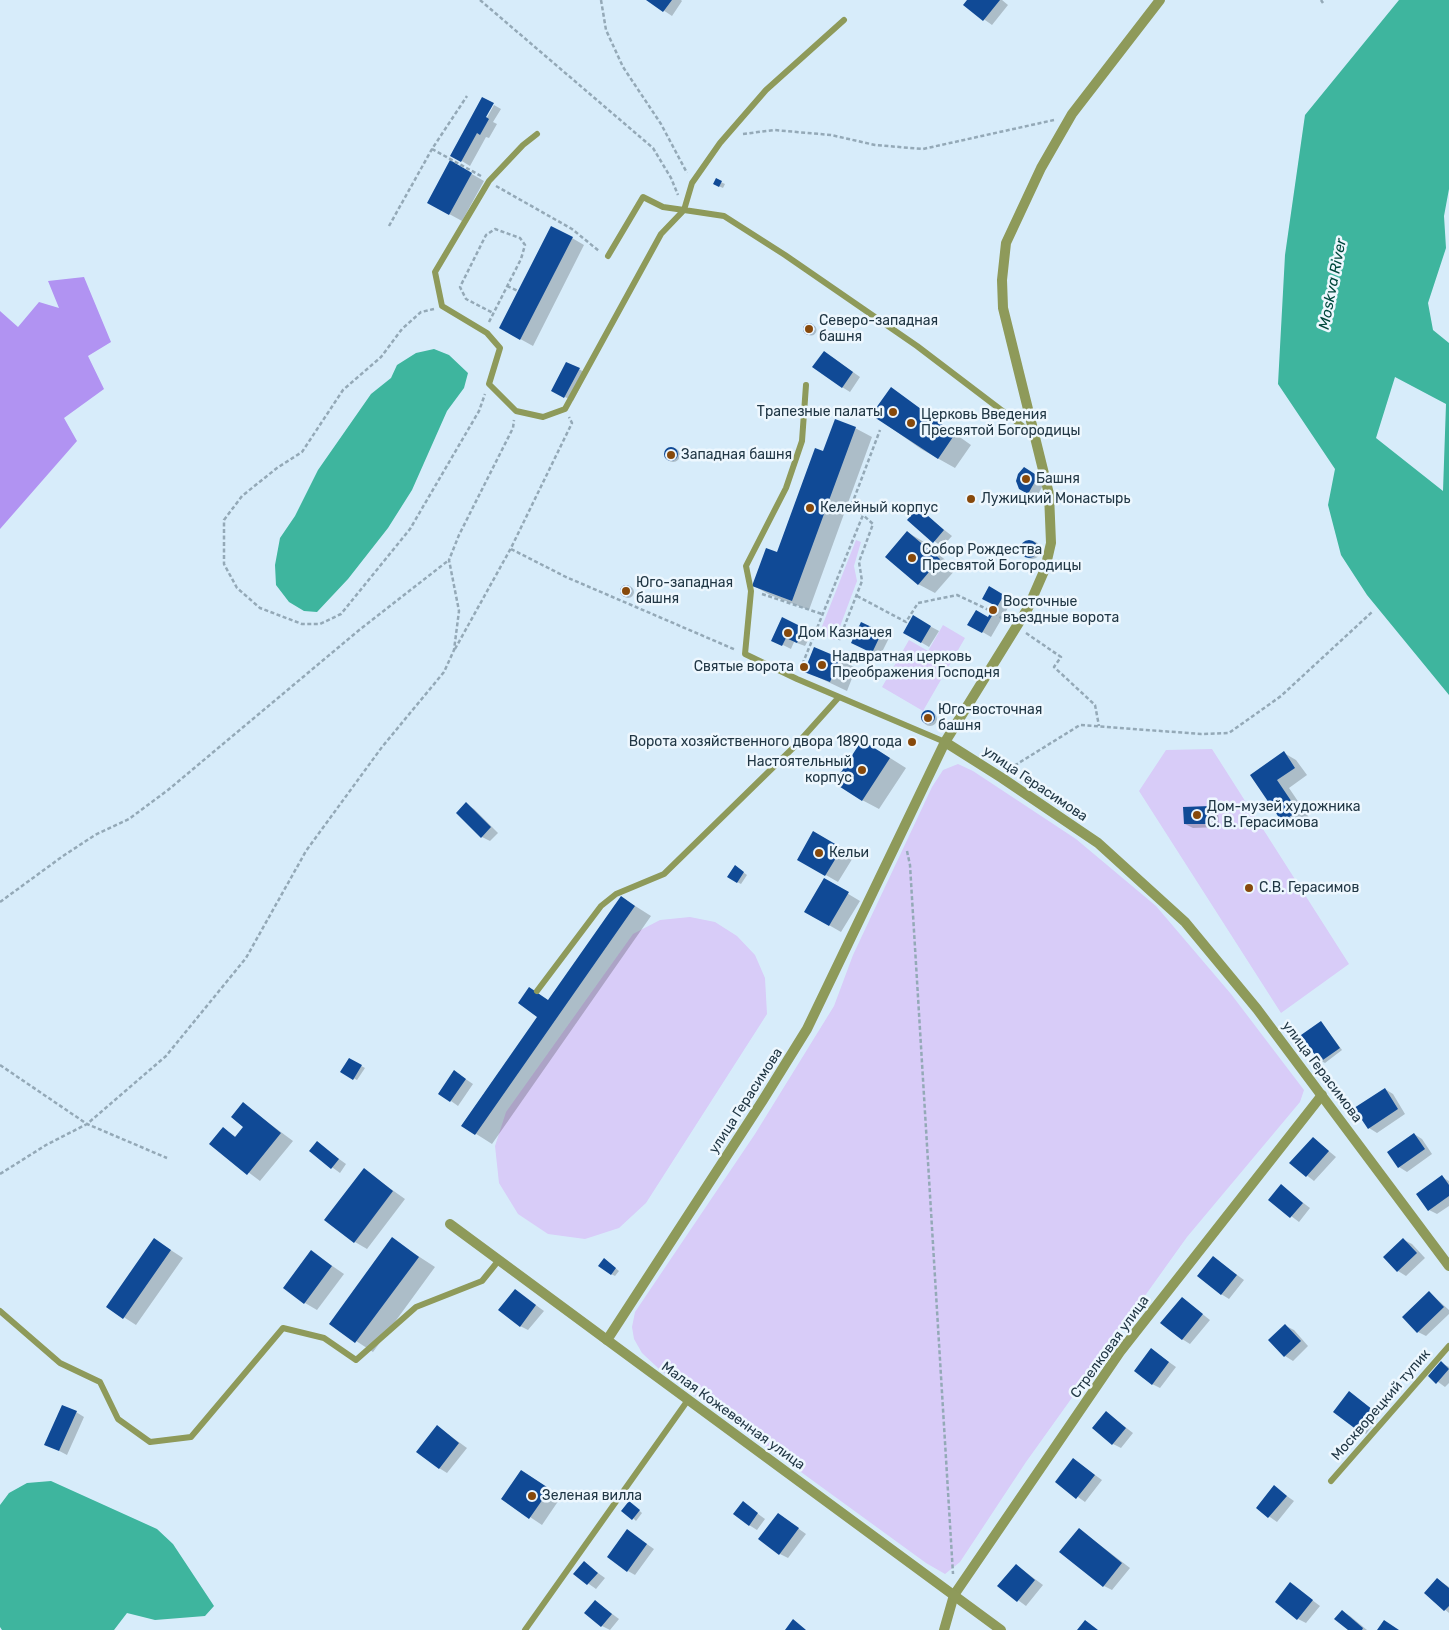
<!DOCTYPE html>
<html>
<head>
<meta charset="utf-8">
<style>
	body { margin:0 }
	canvas { display:block; background:#d7ecfa }
</style>
</head>
<body>
<canvas width="1449" height="1630"></canvas>
<script>
const ctx = document.querySelector('canvas').getContext('2d');
ctx.lineJoin = 'round';
function fill(path, color) { ctx.fillStyle = color; ctx.fill(path, 'evenodd'); }
const toPath = rows => new Path2D(rows.map(r => 'M' + r).join(''));
function stroke(path, color, width, dash) { ctx.strokeStyle = color; ctx.lineWidth = width; ctx.lineCap = dash ? 'butt' : 'round'; ctx.setLineDash(dash || []); ctx.stroke(path); }
function label(font, color, halo, rows, align = 'center') {
  ctx.font = font + ' Rubik,sans-serif'; ctx.lineWidth = 5; ctx.setLineDash([]); ctx.textBaseline = 'middle'; ctx.strokeStyle = halo; ctx.fillStyle = color; for (const [text, x, y, turn = 0] of rows) {
    ctx.save(); ctx.translate(x, y); ctx.rotate((+turn || 0) * Math.PI / 180); ctx.textAlign = isNaN(turn) ? turn : align; if (halo) ctx.strokeText(text, 0, 0); ctx.fillText(text, 0, 0); ctx.restore();
  }
}
fill(toPath([
	[856,540,861,542,854,566,857,581,835,640,819,634],
	[943,625,965,638,923,711,882,687,909,640,928,651],
	[1212,749,1349,964,1281,1013,1139,791,1166,750],
	[958,764,973,771,1076,839,1156,906,1231,994,1304,1090,1300,1102,1187,1237,1026,1462,960,1562,945,1574,926,1563,658,1368,642,1353,634,1339,632,1327,635,1312,755,1134,834,1006,853,955,932,787,943,770],
	[690,917,715,922,737,936,755,955,765,978,767,1014,646,1203,619,1228,585,1239,548,1234,518,1214,499,1183,495,1146,506,1112,633,934,660,920]
]), '#d8ccf8');
fill(toPath([
	[84,277,111,342,88,356,104,389,64,418,77,441,0,529,0,311,18,327,39,302,59,308,48,281]
]), '#b193f2');
fill(toPath([
	[1399,0,1449,0,1449,189,1444,216,1446,248,1428,303,1433,330,1449,343,1449,695,1367,595,1341,555,1328,505,1335,469,1278,384,1285,255,1305,115],
	[1395,377,1446,404,1443,491,1376,438],
	[434,349,449,355,468,373,464,388,447,411,412,490,388,528,348,579,317,612,304,611,289,602,276,585,275,565,280,538,295,516,318,470,371,394,391,378,397,365,416,353],
	[51,1481,157,1529,173,1544,214,1606,205,1616,155,1620,127,1613,114,1630,2,1630,0,1627,0,1505,9,1493,27,1483]
]), '#3eb59e');
fill(toPath([
	[648,0,681,0,682,1,672,16],
	[968,0,1002,0,1008,5,992,25,964,5],
	[494,105,501,109,493,122,497,124,489,138,486,137,470,166,452,155,482,122,484,123],
	[451,162,484,181,462,221,429,203],
	[716,180,725,184,723,188,714,184],
	[572,238,584,245,533,346,513,335],
	'805.5 330a5.5 5.5 0 1 1 11 0a5.5 5.5 0 1 1-11 0Z',
	[832,357,860,377,850,392,842,387],
	[579,369,587,374,573,401,553,391],
	[892,389,971,445,955,468,921,449,873,415],
	[855,428,872,437,809,610,770,595,754,586,778,554,824,453],
	'666 455a7 7 0 1 1 14 0a7 7 0 1 1-14 0Z',
	[1032,473,1045,482,1036,498,1020,488],
	[918,509,952,536,942,547,908,520],
	[907,532,924,542,956,569,935,593,918,584],
	'1023 550a9 9 0 1 1 18 0a9 9 0 1 1-18 0Z',
	'622 592a6 6 0 1 1 12 0a6 6 0 1 1-12 0Z',
	[990,588,1012,601,991,637,969,624,988,618,996,605],
	[913,617,939,631,929,647,904,632],
	[804,629,812,633,805,646,794,642,791,649,773,640],
	[881,633,889,638,880,656,861,647],
	[839,659,856,668,847,691,805,671],
	'923 719a7 7 0 1 1 14 0a7 7 0 1 1-14 0Z',
	[879,751,906,768,879,809,862,800],
	[1284,753,1296,760,1307,775,1289,788,1310,819,1296,828,1283,821,1251,775],
	[466,804,474,809,498,833,490,841,482,837],
	[1210,808,1218,812,1219,827,1193,828,1185,824],
	[814,832,854,856,838,882,798,859],
	[739,869,747,875,741,884,737,882],
	[825,880,860,901,841,932,806,912],
	[621,897,651,916,492,1144,462,1125,539,1016,529,989,549,1001],
	[1321,1022,1342,1050,1325,1063,1321,1061],
	[349,1059,365,1068,357,1080,342,1072],
	[455,1072,473,1084,458,1106,451,1101],
	[1385,1089,1393,1094,1405,1114,1377,1133,1369,1128],
	[243,1104,293,1141,260,1181,211,1144,223,1129,236,1137,245,1126],
	[1414,1134,1422,1139,1432,1154,1407,1172,1399,1167],
	[1313,1138,1336,1157,1314,1181,1291,1163],
	[317,1143,346,1164,340,1173,310,1151],
	[364,1170,405,1199,367,1249,355,1242],
	[1442,1177,1449,1181,1449,1206,1437,1214,1429,1210],
	[1281,1186,1310,1208,1299,1222,1270,1200],
	[392,1239,435,1267,373,1352,330,1324],
	[1404,1240,1412,1244,1425,1258,1406,1276,1398,1271,1385,1257],
	[166,1247,183,1258,136,1325,108,1307],
	[312,1252,344,1274,317,1310,305,1303],
	[1214,1258,1244,1280,1229,1299,1221,1294],
	[607,1261,619,1271,615,1276,611,1274],
	[515,1290,544,1311,528,1330,520,1326],
	[1430,1293,1449,1310,1449,1314,1426,1336,1418,1332],
	[1182,1298,1210,1320,1190,1344,1182,1339],
	[1286,1326,1294,1330,1308,1346,1293,1361,1285,1356],
	[1152,1350,1176,1367,1160,1388,1152,1384],
	[1441,1363,1449,1367,1449,1383,1445,1387,1430,1376],
	[1350,1393,1380,1415,1366,1434,1335,1412],
	[76,1412,84,1417,67,1455,46,1444],
	[1107,1413,1133,1433,1121,1448,1113,1444],
	[438,1427,467,1448,447,1473,439,1468],
	[1074,1460,1102,1480,1085,1502,1057,1482],
	[522,1471,561,1497,542,1525,503,1499],
	[1274,1487,1294,1501,1277,1522,1257,1508],
	[743,1503,765,1519,757,1530,749,1525],
	[633,1505,642,1513,636,1521,633,1518],
	[778,1514,806,1534,788,1558,780,1554],
	[1079,1529,1130,1568,1112,1590,1104,1586],
	[635,1536,654,1549,635,1575,628,1571],
	[584,1563,605,1578,596,1589,575,1574],
	[1016,1565,1043,1585,1026,1606,999,1586],
	[1437,1579,1449,1587,1449,1613,1425,1593],
	[1291,1584,1320,1606,1306,1623,1298,1619],
	[595,1601,619,1619,610,1630,602,1626],
	[1342,1611,1350,1616,1367,1630,1350,1630]
]), '#0003');
fill(toPath([
	[646,0,672,0,663,12],
	[967,0,1000,0,983,21,963,5],
	[482,97,494,103,486,117,489,119,480,135,477,133,461,162,450,156],
	[450,160,472,173,449,215,427,203],
	[716,178,722,181,719,187,713,184],
	[551,226,573,237,520,340,499,328],
	'803 329a6 6 0 1 1 12 0a6 6 0 1 1-12 0Z',
	[824,351,853,372,842,388,812,367],
	[566,362,580,368,564,398,551,391],
	[891,387,955,434,938,459,871,415],
	[835,419,856,427,792,601,752,586,766,548,777,552,815,448,823,451],
	'664 454a7 7 0 1 1 14 0a7 7 0 1 1-14 0Z',
	[1024,467,1038,476,1028,494,1019,489,1016,481,1018,474],
	[918,507,944,530,933,543,907,520],
	[907,531,940,559,918,585,885,557],
	'1020 549a9 9 0 1 1 18 0a9 9 0 1 1-18 0Z',
	'620 591a6 6 0 1 1 12 0a6 6 0 1 1-12 0Z',
	[989,586,1004,595,982,633,967,625,976,610,988,617,994,605,982,599],
	[913,615,931,626,921,643,903,633],
	[782,617,804,628,797,643,786,638,782,646,771,641],
	[861,622,882,632,872,653,851,643],
	[814,647,840,658,830,682,804,672],
	'921 717a7 7 0 1 1 14 0a7 7 0 1 1-14 0Z',
	[862,740,890,758,862,801,834,783],
	[1284,751,1295,768,1277,780,1298,811,1282,822,1250,775],
	[466,802,491,827,481,838,456,813],
	[1210,806,1211,824,1184,824,1183,807],
	[813,831,842,848,825,876,797,860],
	[735,865,744,872,737,883,727,877],
	[824,878,849,892,829,926,804,912],
	[621,896,635,906,475,1135,461,1126,537,1017,518,1003,529,987,548,1000],
	[1321,1021,1340,1048,1320,1062,1301,1035],
	[349,1058,362,1065,353,1080,340,1072],
	[454,1070,466,1079,450,1102,438,1094],
	[1385,1088,1398,1109,1368,1129,1354,1108],
	[243,1102,281,1133,247,1175,209,1144,223,1127,235,1137,243,1127,231,1117],
	[1414,1133,1425,1149,1398,1168,1387,1152],
	[1313,1137,1329,1151,1306,1177,1289,1163],
	[317,1141,339,1159,331,1169,309,1151],
	[364,1168,393,1191,354,1243,324,1220],
	[1442,1175,1449,1185,1449,1196,1428,1211,1416,1194],
	[1281,1184,1303,1203,1290,1218,1268,1200],
	[392,1237,419,1257,355,1343,329,1324],
	[154,1238,171,1250,123,1319,106,1307],
	[1403,1238,1417,1253,1397,1272,1383,1257],
	[311,1250,332,1266,304,1304,283,1288],
	[1213,1256,1237,1275,1221,1295,1197,1276],
	[604,1258,616,1268,611,1275,598,1266],
	[515,1289,536,1305,520,1327,498,1310],
	[1429,1291,1444,1307,1417,1333,1402,1317],
	[1182,1297,1203,1314,1182,1340,1160,1323],
	[1285,1324,1301,1341,1284,1357,1268,1340],
	[1151,1348,1169,1362,1152,1385,1134,1371],
	[1441,1361,1449,1369,1436,1384,1428,1376],
	[1349,1391,1373,1410,1357,1430,1333,1412],
	[62,1405,77,1411,59,1451,44,1445],
	[1106,1411,1126,1428,1112,1445,1092,1428],
	[437,1425,459,1443,439,1469,416,1452],
	[1073,1458,1095,1475,1076,1499,1055,1482],
	[521,1470,550,1489,529,1519,501,1499],
	[1274,1485,1287,1496,1268,1518,1256,1508],
	[629,1501,640,1510,632,1520,621,1511],
	[743,1501,758,1513,749,1526,733,1514],
	[778,1513,799,1528,779,1555,758,1539],
	[1079,1528,1122,1563,1103,1587,1059,1552],
	[627,1529,647,1544,627,1572,607,1557],
	[584,1561,598,1573,587,1585,573,1574],
	[1016,1564,1035,1580,1017,1602,997,1586],
	[1437,1578,1449,1588,1449,1606,1444,1611,1424,1593],
	[1290,1582,1313,1600,1297,1620,1275,1602],
	[595,1600,612,1614,601,1627,584,1613],
	[1342,1610,1363,1628,1362,1630,1348,1630,1334,1619],
	[793,1619,806,1630,785,1630],
	[1085,1620,1098,1630,1077,1630],
	[1384,1620,1399,1630,1377,1630]
]), '#104a96');
stroke(toPath([
	[480,0,653,148,671,178,678,195],
	[601,0,606,30,623,67,661,124,687,173],
	[1321,0,1323,3],
	[743,134,774,130,831,135,875,145,923,149,1054,120],
	[432,149,481,176],
	[496,186,572,229,599,251],
	[389,226,432,149,467,96],
	[507,286,518,291],
	[434,309,421,312,402,329,381,357,343,390,302,452,277,468,242,496,224,520,224,564,237,588,260,608,302,624,320,624,341,614,410,529,479,411,485,394],
	[489,322,521,259,525,245,520,238,495,229,486,235,460,287,466,299,493,313],
	[511,549,566,577,736,650],
	[762,594,822,614],
	[857,596,906,622,918,603,957,595,991,611],
	[994,613,1006,621],
	[1026,633,1061,657,1054,667,1095,705,1099,726],
	[839,640,862,581,859,562,873,524,863,515],
	[455,649,511,548,572,423,569,417],
	[800,670,863,515,852,504,880,430],
	[1009,769,1080,725,1201,734,1229,733,1281,696,1372,612],
	[907,851,910,865,953,1574],
	[0,902,63,856,95,835,129,819,168,790,358,631,449,560],
	[0,1065,87,1124,167,1158],
	[0,1174,46,1145,87,1124,166,1056,246,958,306,851,382,747,444,672,454,650,459,611,449,560,459,535,513,428,514,420]
]), '#94a9b7', 2.5, [4, 2.5]);
stroke(toPath([
	[537,134,523,145,489,181,435,272,442,306,487,333,500,348,489,384,516,411,543,417,565,409,661,234,684,210,724,216,785,255,917,346,1034,435],
	[608,256,643,197,663,207,684,210,692,183,720,143,766,90,844,20],
	[806,385,802,441,786,488,746,566,751,591,745,654,797,679,945,742],
	[537,991,601,906,616,894,664,874,796,745,839,697],
	[0,1311,60,1363,100,1382,118,1419,150,1442,191,1437,283,1328,324,1338,356,1360,416,1307,482,1281,499,1260],
	[1331,1481,1449,1346],
	[525,1630,688,1400]
]), '#8e9a5a', 6);
stroke(toPath([
	[945,742,1028,608,1045,569,1051,543,1049,494,1003,308,1002,280,1006,243,1041,168,1072,114,1160,0],
	[450,1224,607,1340],
	[944,1630,954,1595,1120,1352,1322,1095]
]), '#8e9a5a', 10);
stroke(toPath([
	[1001,1630,607,1340,763,1100,807,1029,945,742,1002,778,1098,843,1185,922,1257,1009,1449,1266]
]), '#8e9a5a', 10);
for (const [x, y, r, color] of [
	[809,329,5,"#87490b"],
	[893,412,5,"#87490b"],
	[911,423,5,"#87490b"],
	[671,455,5,"#87490b"],
	[1026,479,5,"#87490b"],
	[971,499,5,"#87490b"],
	[810,508,5,"#87490b"],
	[912,558,5,"#87490b"],
	[626,591,5,"#87490b"],
	[993,610,5,"#87490b"],
	[788,633,5,"#87490b"],
	[822,665,5,"#87490b"],
	[804,667,5,"#87490b"],
	[928,718,5,"#87490b"],
	[912,742,5,"#87490b"],
	[862,770,5,"#87490b"],
	[1197,815,5,"#87490b"],
	[819,853,5,"#87490b"],
	[1249,888,5,"#87490b"],
	[532,1496,5,"#87490b"]
]) { const dot = new Path2D(); dot.arc(x, y, r, 0, 2 * Math.PI); ctx.fillStyle = color; ctx.fill(dot); stroke(dot, '#edf7fe', 2); }
label('14px', '#213745', '#edf7fe', [
	["Северо-западная",819,321],
	["башня",819,337],
	["Трапезные палаты",883,412,"right"],
	["Церковь Введения",921,415],
	["Пресвятой Богородицы",921,431],
	["Западная башня",681,455],
	["Башня",1036,479],
	["Лужицкий Монастырь",981,499],
	["Келейный корпус",820,508],
	["Собор Рождества",922,550],
	["Пресвятой Богородицы",922,566],
	["Юго-западная",636,583],
	["башня",636,599],
	["Восточные",1003,602],
	["въездные ворота",1003,618],
	["Дом Казначея",798,633],
	["Надвратная церковь",832,657],
	["Преображения Господня",832,673],
	["Святые ворота",794,667,"right"],
	["Юго-восточная",938,710],
	["башня",938,726],
	["Ворота хозяйственного двора 1890 года",902,742,"right"],
	["Настоятельный",852,762,"right"],
	["корпус",852,778,"right"],
	["Дом-музей художника",1207,807],
	["С. В. Герасимова",1207,823],
	["Кельи",829,853],
	["С.В. Герасимов",1259,888],
	["Зеленая вилла",542,1496]
], 'left');
label('14px', '#213745', '#edf7fe', [
	["улица Герасимова",1035,784,34],
	["улица Герасимова",1322,1072,53],
	["улица Герасимова",746,1101,-57],
	["Стрелковая улица",1110,1347,-54],
	["Москворецкий тупик",1381,1405,-49],
	["Малая Кожевенная улица",733,1416,36]
]);
label('italic 15px', '#00483c', '#edf7fe', [
	["Moskva River",1333,284,-79]
]);
</script>
</body>
</html>
